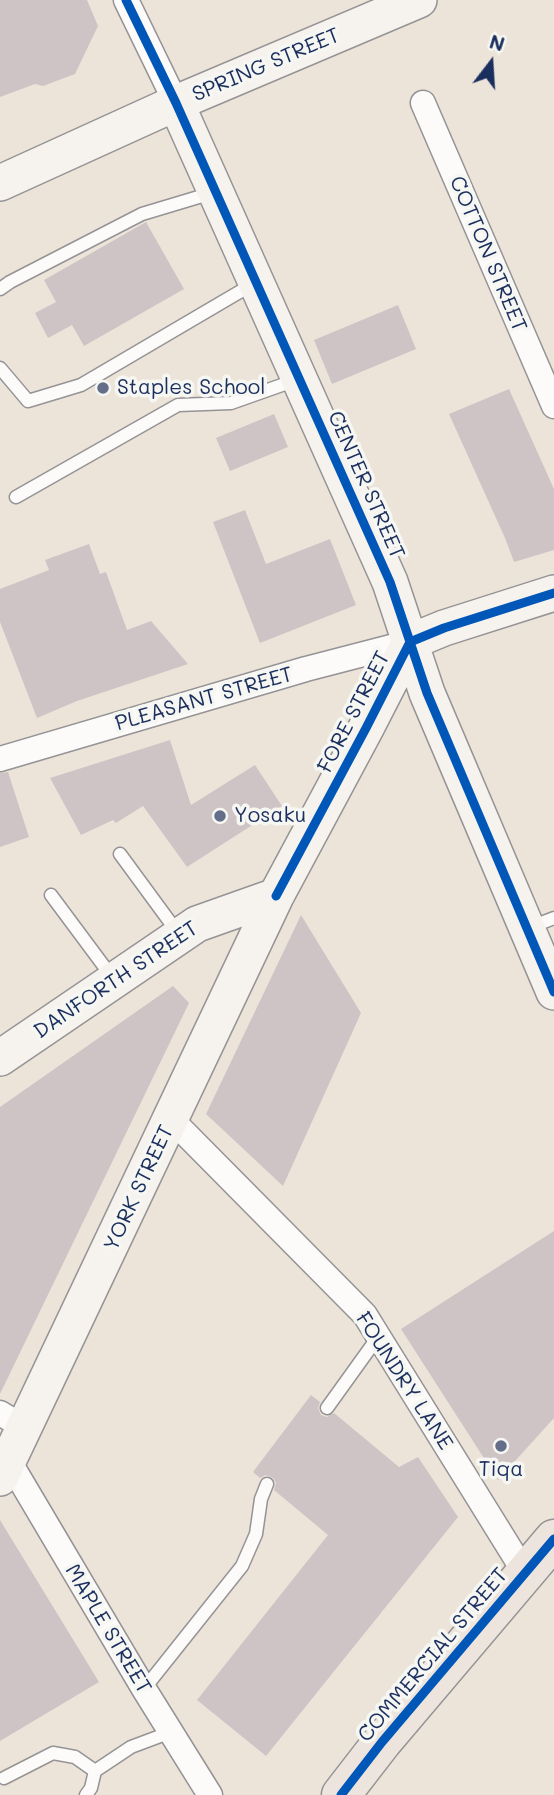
<!DOCTYPE html>
<html>
<head>
<meta charset="utf-8">
<style>
	body { margin:0 }
	#map { position:relative; width:554px; height:1795px; overflow:hidden; background:#ece4d9; font-family:Mali,sans-serif }
	canvas { display:block }
	.north { position:absolute; left:456px; top:28px; width:70px; height:70px; -webkit-text-stroke:5px #f6f6f2; paint-order:stroke; rotate:17deg; font-size:19px; font-weight:700; line-height:28px; text-align:center; color:#1b2f5e }
	.north::after { content:''; display:block; margin:auto; width:24px; height:32px; background:#1b2f5e; clip-path:polygon(50% 0,100% 100%,50% 72%,0 100%) }
</style>
</head>
<body>
<div id="map">
<canvas width="554" height="1795"></canvas>
<div class="north">N</div>
</div>
<script>
const ctx = document.querySelector('canvas').getContext('2d');
ctx.lineJoin = 'round';
function fill(path, color) { ctx.fillStyle = color; ctx.fill(path, 'evenodd'); }
const toPath = rows => new Path2D(rows.map(r => 'M' + r).join(''));
function stroke(path, color, width, dash) { ctx.strokeStyle = color; ctx.lineWidth = width; ctx.lineCap = dash ? 'butt' : 'round'; ctx.setLineDash(dash || []); ctx.stroke(path); }
function label(font, color, halo, rows, align = 'center') {
  ctx.font = font + ' Mali,sans-serif'; ctx.lineWidth = 7; ctx.setLineDash([]); ctx.textBaseline = 'middle'; ctx.strokeStyle = halo; ctx.fillStyle = color; for (const [text, x, y, turn = 0] of rows) {
    ctx.save(); ctx.translate(x, y); ctx.rotate((+turn || 0) * Math.PI / 180); ctx.textAlign = isNaN(turn) ? turn : align; if (halo) ctx.strokeText(text, 0, 0); ctx.fillText(text, 0, 0); ctx.restore();
  }
}
fill(toPath([
	[0,0,87,0,98,26,75,74,43,86,35,84,0,97],
	[146,222,184,289,84,346,72,325,48,338,35,313,56,302,44,280],
	[398,305,416,349,332,384,314,340],
	[509,389,554,489,554,550,514,562,505,538,449,414],
	[274,414,288,447,230,471,216,438],
	[245,510,266,564,330,539,356,605,260,643,213,522],
	[89,544,100,574,106,572,127,630,151,621,188,664,77,701,37,718,0,622,0,589,49,570,45,560],
	[170,740,191,805,255,765,282,806,187,867,143,806,116,823,113,820,81,835,50,778],
	[8,772,29,837,0,847,0,773],
	[301,915,361,1013,283,1186,206,1114],
	[173,986,189,1003,0,1394,0,1107],
	[554,1231,554,1418,498,1480,401,1329],
	[311,1395,320,1402,318,1408,321,1415,327,1417,334,1413,399,1467,418,1457,458,1517,266,1756,197,1700,328,1535,274,1490,276,1483,273,1478,266,1475,260,1478,253,1472],
	[0,1520,99,1682,0,1741]
]), '#cfc4c5');
const lane = toPath([
	[0,289,10,282,142,214,212,193],
	[0,368,28,401,81,385,253,284],
	[16,497,178,405,231,403,296,380],
	[120,854,178,933],
	[51,895,112,977],
	[528,928,554,918],
	[327,1408,378,1337],
	[144,1689,242,1566,256,1534,261,1499,267,1484],
	[4,1778,53,1753,75,1757,95,1771],
	[86,1795,91,1788,95,1771,131,1747,171,1732]
]);
const street = toPath([
	[126,0,176,103],
	[423,103,554,406],
	[0,759,306,669,410,642],
	[171,1119,365,1315,525,1573],
	[0,1413,25,1428],
	[9,1461,144,1689,210,1795]
]);
const secondary = toPath([
	[176,103,390,582,427,693,554,992],
	[0,183,176,103,419,0],
	[0,1058,197,924,276,896],
	[0,1478,276,896,366,728,410,642,444,628,554,593]
]);
const primary = toPath([
	[341,1795,382,1742,554,1539]
]);
stroke(lane, '#959395', 15);
stroke(street, '#959395', 27);
stroke(secondary, '#959395', 38);
stroke(primary, '#959395', 41);
stroke(lane, '#fcfbf9', 12);
stroke(street, '#fcfbf9', 24);
stroke(secondary, '#f6f2ee', 35);
stroke(primary, '#ede5dd', 38);
stroke(toPath([
	[126,0,176,103,390,582,427,693,554,992],
	[276,896,366,728,410,642,444,628,554,593],
	[341,1795,382,1742,554,1539]
]), '#0057b8', 9);
for (const [x, y, r, color] of [
	[103,388,7,"#646e89"],
	[220,816,7,"#646e89"],
	[501,1446,7,"#646e89"]
]) { const dot = new Path2D(); dot.arc(x, y, r, 0, 2 * Math.PI); ctx.fillStyle = color; ctx.fill(dot); stroke(dot, '#f6f6f2', 2.5); }
label('21px', '#1b2f5e', '#f6f6f2', [
	["SPRING STREET",266,65,-23],
	["COTTON STREET",488,254,67],
	["CENTER STREET",366,485,66],
	["PLEASANT STREET",204,699,-16],
	["FORE STREET",354,712,-63],
	["DANFORTH STREET",116,980,-34],
	["YORK STREET",139,1188,-65],
	["FOUNDRY LANE",404,1381,57],
	["MAPLE STREET",108,1629,59],
	["COMMERCIAL STREET",433,1655,-50]
]);
label('21px', '#1b2f5e', '#f6f6f2', [
	["Staples School",117,388],
	["Yosaku",234,816],
	["Tiqa",501,1470,"center"]
], 'left');
</script>
</body>
</html>
